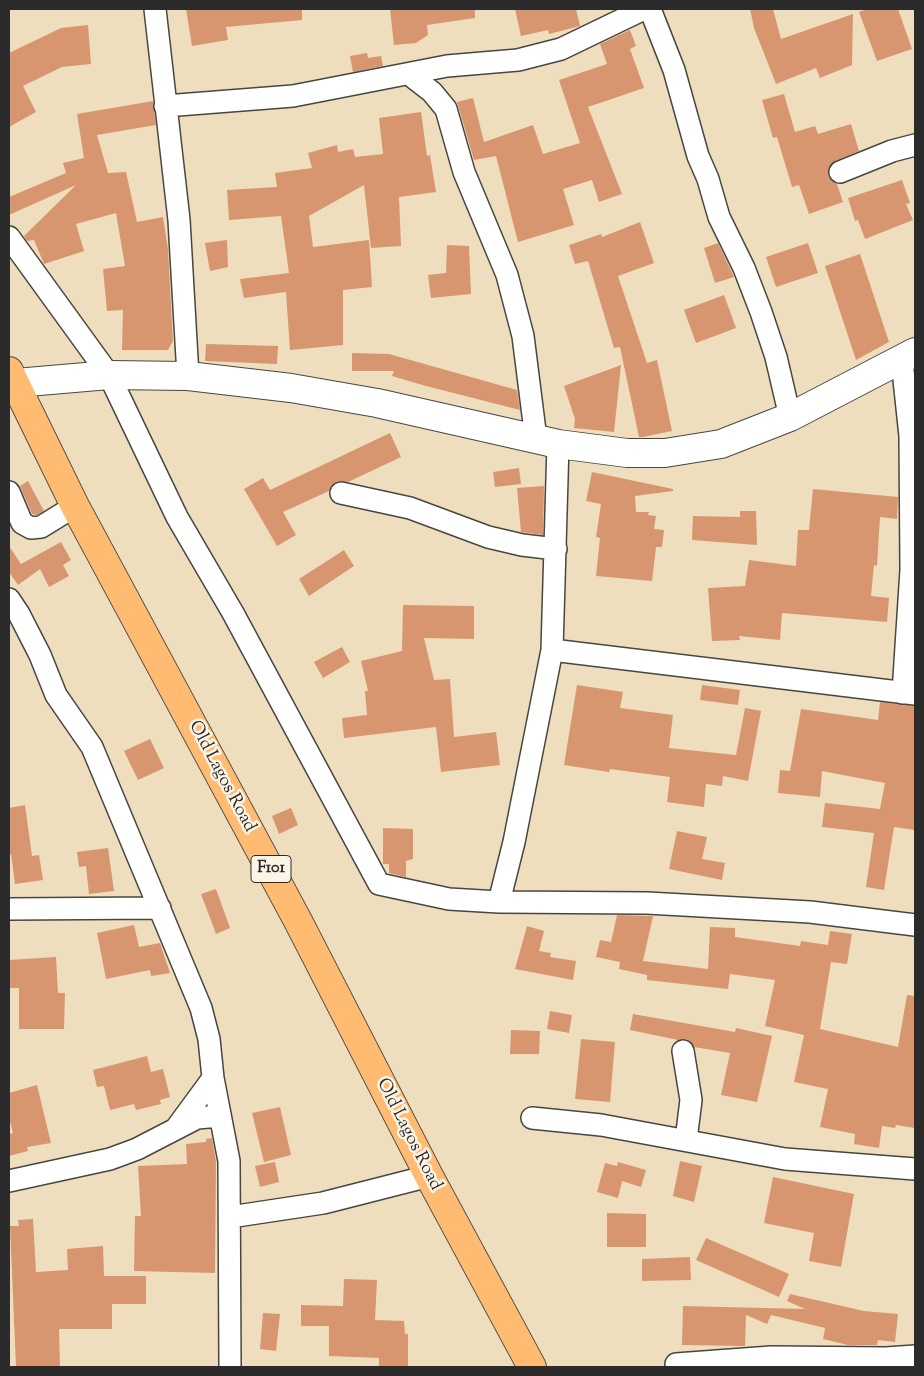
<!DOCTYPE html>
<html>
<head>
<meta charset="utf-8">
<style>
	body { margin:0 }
	#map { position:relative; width:924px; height:1376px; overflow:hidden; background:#efdebd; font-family:"Sorts Mill Goudy",serif }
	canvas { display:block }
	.frame { position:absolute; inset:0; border:10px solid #2b2b2b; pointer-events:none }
</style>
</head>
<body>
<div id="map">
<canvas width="924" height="1376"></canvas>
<div class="frame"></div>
</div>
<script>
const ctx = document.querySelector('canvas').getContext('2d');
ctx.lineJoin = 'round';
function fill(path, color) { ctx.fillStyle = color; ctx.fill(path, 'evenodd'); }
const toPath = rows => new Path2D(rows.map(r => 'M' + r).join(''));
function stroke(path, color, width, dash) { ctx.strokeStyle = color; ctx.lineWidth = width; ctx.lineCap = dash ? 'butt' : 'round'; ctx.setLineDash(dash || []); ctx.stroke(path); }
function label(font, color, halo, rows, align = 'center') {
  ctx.font = font + ' "Sorts Mill Goudy",serif'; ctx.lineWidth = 5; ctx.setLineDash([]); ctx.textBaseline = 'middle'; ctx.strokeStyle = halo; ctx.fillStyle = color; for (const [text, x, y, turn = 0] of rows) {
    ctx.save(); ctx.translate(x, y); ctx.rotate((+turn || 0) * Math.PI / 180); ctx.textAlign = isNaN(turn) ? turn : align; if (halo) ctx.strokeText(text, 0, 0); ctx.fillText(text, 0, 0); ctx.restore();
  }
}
fill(toPath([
	[186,9,302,9,302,20,226,27,228,40,192,46],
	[390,9,475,9,475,18,427,25,428,35,416,43,394,45],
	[515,9,576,9,580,26,549,34,548,30,521,36],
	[750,9,773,9,781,39,853,14,852,65,820,78,816,68,776,84,754,28],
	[867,9,898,9,912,49,877,61,859,12],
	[88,25,91,64,62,67,23,86,36,112,9,127,9,53,61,28],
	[630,30,636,46,630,49,644,88,588,107,622,194,599,202,592,180,563,189,574,225,518,242,496,156,474,160,457,102,473,98,484,142,533,125,543,154,580,143,559,80,607,64,600,44],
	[367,53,368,58,381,56,383,66,353,72,350,56],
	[784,94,795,132,815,126,818,134,851,124,859,151,835,161,828,171,829,177,837,184,843,202,809,214,799,185,792,187,777,137,773,138,762,100],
	[153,101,156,125,97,135,108,173,126,172,137,222,163,217,168,249,173,341,168,350,122,350,123,310,107,311,103,269,125,266,116,213,76,224,84,251,44,264,34,240,27,241,24,236,76,185,9,215,9,197,66,173,63,163,84,158,77,114],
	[421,112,427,156,430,155,436,192,399,197,401,246,371,248,364,185,309,216,313,247,369,240,372,287,343,290,343,345,290,350,286,292,244,298,240,279,289,273,281,216,229,220,227,190,277,187,275,173,312,168,308,153,337,145,338,152,353,149,355,157,383,154,379,118],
	[902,180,910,203,906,204,913,220,865,239,858,220,855,221,848,198],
	[640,222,654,263,618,276,647,363,657,360,672,431,643,437,639,437,620,347,614,348,588,261,575,264,569,245,601,234,602,237],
	[227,240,228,267,210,271,205,243],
	[718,243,734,277,715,283,704,248],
	[808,243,818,273,776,287,766,257],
	[447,245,469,246,471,294,431,298,428,275,446,273],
	[860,254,889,342,856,360,825,266],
	[724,295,736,328,696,343,684,310],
	[206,344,278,346,277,364,205,361],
	[352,353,389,354,517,390,520,410,426,386,392,376,394,371,352,371],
	[621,365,614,432,574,428,575,419,564,386],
	[390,433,401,457,348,482,337,481,329,491,283,512,296,535,277,546,244,489,263,478,270,490],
	[519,468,521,484,495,487,493,472],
	[592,472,673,489,673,491,635,496,636,512,649,512,648,515,656,516,654,529,664,530,662,547,656,547,652,581,596,576,600,538,596,537,601,504,586,501],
	[28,481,44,511,37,515,32,514,20,486],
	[544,486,543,535,521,532,517,488],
	[813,489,898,497,897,519,880,517,877,566,874,565,871,596,889,598,887,622,782,613,780,640,739,636,740,640,712,641,708,588,745,586,749,560,796,566,798,530,809,530],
	[740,511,756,511,757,545,692,540,693,516,740,517],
	[61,542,71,560,63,565,69,576,49,587,40,569,18,585,9,572,9,546,21,564],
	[344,550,354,566,309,596,299,579],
	[403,605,474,606,474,639,424,638,434,680,450,679,454,737,496,732,500,765,441,772,436,727,344,738,342,718,367,715,365,691,368,691,361,661,402,651],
	[342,647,350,662,323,678,314,662],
	[577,685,623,692,620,708,673,715,669,748,736,755,745,708,761,711,748,781,723,776,722,786,706,784,704,807,667,802,670,777,610,769,609,772,564,765],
	[702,685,740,690,738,705,700,700],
	[880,702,915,706,915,830,894,827,884,890,866,887,874,833,822,827,825,803,880,809,885,783,822,771,820,797,778,793,780,770,790,771,801,709,878,720],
	[150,739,164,768,138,780,124,751],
	[25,805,32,856,39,855,43,880,15,884,11,854,9,855,9,808],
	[291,808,298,825,279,834,272,816],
	[383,828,413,829,413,859,406,861,406,877,389,873,389,864,383,864],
	[677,831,707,837,702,859,725,863,722,880,669,869],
	[108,848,114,891,89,894,86,866,79,867,77,852],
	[216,889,230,928,216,934,201,894],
	[617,915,653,916,643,961,708,969,710,927,735,928,735,937,800,946,801,941,828,945,830,931,852,934,847,964,831,962,820,1029,898,1047,907,995,915,996,915,1128,896,1125,895,1128,882,1126,879,1148,854,1144,855,1134,820,1127,828,1089,794,1082,804,1035,765,1026,775,980,730,974,728,989,647,980,647,975,619,969,620,962,596,957,600,940,611,942],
	[134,925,139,947,160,943,170,973,151,976,150,970,106,979,97,933],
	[527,926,544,931,539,951,551,953,550,957,576,961,573,980,515,969],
	[56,957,58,993,65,993,64,1029,19,1029,19,988,10,988,9,960],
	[550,1011,572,1015,569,1033,547,1029],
	[633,1014,735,1032,736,1028,772,1036,757,1102,721,1095,730,1053,694,1047,687,1039,678,1040,630,1030],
	[511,1030,540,1031,539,1054,510,1054],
	[581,1039,615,1042,610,1102,575,1099],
	[147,1056,151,1072,163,1069,170,1097,160,1100,161,1104,136,1110,134,1104,110,1110,104,1086,97,1087,93,1070],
	[37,1085,51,1143,27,1147,28,1151,9,1156,9,1134,13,1133,9,1118,9,1093],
	[280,1107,291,1155,264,1162,252,1113],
	[212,1138,216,1162,215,1273,134,1271,135,1216,141,1216,138,1166,187,1164,186,1144,206,1142,206,1139],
	[680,1161,702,1166,694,1202,673,1196],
	[275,1162,279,1182,260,1187,255,1166],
	[618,1162,646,1170,641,1187,622,1181,618,1198,597,1192,605,1163,617,1166],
	[773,1177,854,1194,841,1267,809,1261,814,1233,764,1223],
	[607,1213,646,1214,646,1247,607,1247],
	[33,1219,36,1272,68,1270,67,1249,103,1246,104,1276,146,1276,146,1304,112,1304,112,1329,59,1329,60,1367,16,1367,10,1226,19,1226,18,1220],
	[706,1238,789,1274,779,1297,696,1260],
	[690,1257,691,1280,642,1281,642,1259],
	[344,1279,377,1280,375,1320,404,1321,405,1334,408,1334,408,1367,379,1367,379,1358,329,1356,329,1326,301,1326,301,1305,343,1306],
	[790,1294,864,1311,898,1314,895,1342,878,1340,877,1345,848,1345,823,1339,825,1328,771,1315,767,1324,746,1315,745,1346,682,1345,683,1306,805,1309,787,1301],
	[263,1313,280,1314,276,1351,260,1349]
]), '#d79670');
const minor = toPath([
	[155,9,179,220,188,376],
	[650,9,674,70,698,156,708,179,719,217,744,268,761,312,776,357,790,417],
	[410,75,432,92,446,109,464,172,507,275,523,336,536,439],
	[165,106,293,96,447,66,518,60,561,49,644,9],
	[840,172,892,151,915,145],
	[9,237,109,375,177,517,233,613,379,884,449,899,499,902,647,903,810,912,915,925],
	[902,361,910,436,911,570,903,693],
	[9,492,22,523,31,528,41,527,75,506],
	[341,493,410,508,488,537,522,545,556,549],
	[9,599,19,614,40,655,56,695,92,747,201,1008,209,1039,213,1078,229,1161,230,1367],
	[552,650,915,694],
	[499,902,514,842,552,650,558,444],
	[9,909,160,908],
	[683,1051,691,1100,686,1140],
	[532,1118,601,1125,785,1159,915,1169],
	[177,1127,213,1078],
	[9,1181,110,1159,137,1149,197,1118,220,1116],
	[230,1217,323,1203,429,1176],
	[676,1364,771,1357,886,1358,915,1356]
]);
const tertiary = toPath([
	[16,383,109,375,188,376,291,388,377,403,558,444,627,453,665,453,721,444,790,417,915,352]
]);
const primary = toPath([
	[9,371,75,506,298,921,429,1176,532,1367]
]);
stroke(minor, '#484641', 24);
stroke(tertiary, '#484641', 30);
stroke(primary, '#484641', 30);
stroke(minor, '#fff', 21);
stroke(tertiary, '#fff', 28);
stroke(primary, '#ffbb71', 28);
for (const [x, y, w] of [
	[271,869,40]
]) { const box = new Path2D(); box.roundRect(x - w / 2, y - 13.5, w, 27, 4); ctx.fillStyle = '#fcf5e5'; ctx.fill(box); stroke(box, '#2b2b2b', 1); }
label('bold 16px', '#2b2b2b', null, [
	["F101",271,869]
]);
label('18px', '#2b2b2b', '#fcf5e5', [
	["Old Lagos Road",221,777,62],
	["Old Lagos Road",408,1135,63]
]);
</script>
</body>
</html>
